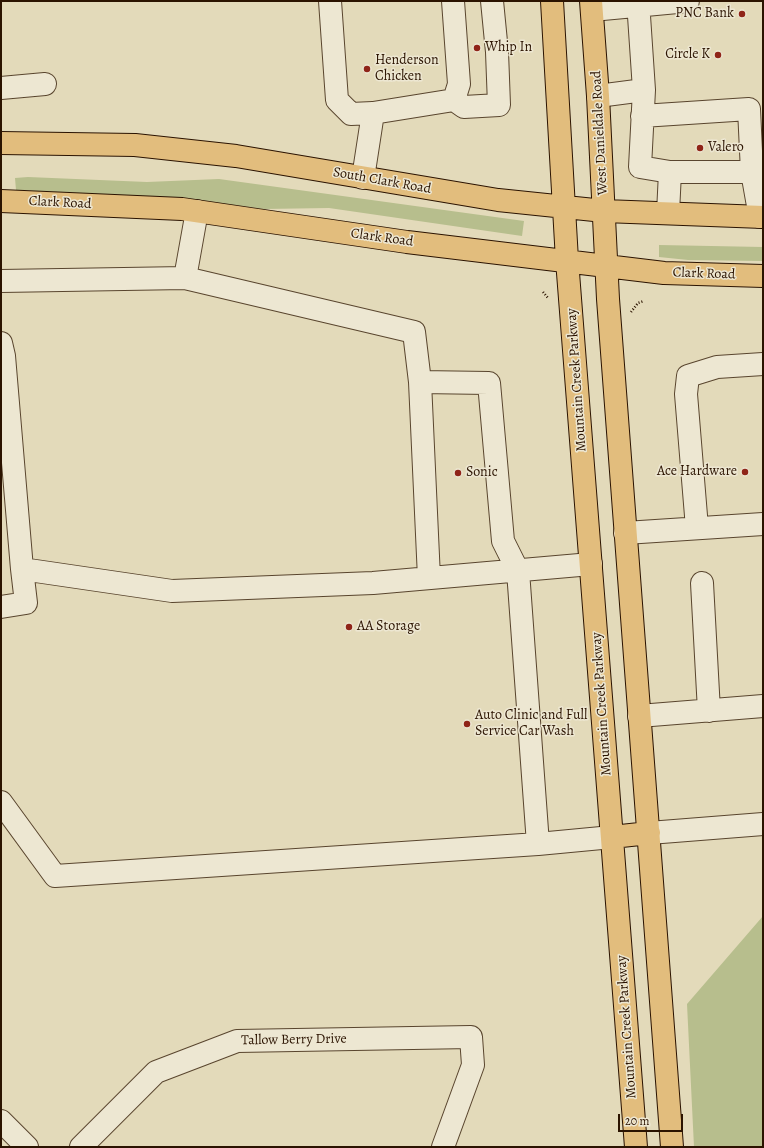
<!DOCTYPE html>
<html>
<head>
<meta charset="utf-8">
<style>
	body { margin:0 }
	#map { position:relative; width:764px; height:1148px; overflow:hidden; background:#e3daba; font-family:Alegreya,serif }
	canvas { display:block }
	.frame { position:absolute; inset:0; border:2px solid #2b1300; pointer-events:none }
	.scale { position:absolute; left:618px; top:1114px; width:65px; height:18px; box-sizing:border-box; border:2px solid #2b1300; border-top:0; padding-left:5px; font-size:12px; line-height:14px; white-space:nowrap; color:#2b1300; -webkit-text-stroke:3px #ede7d2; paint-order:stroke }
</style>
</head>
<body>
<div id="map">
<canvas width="764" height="1148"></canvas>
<div class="frame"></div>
<div class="scale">20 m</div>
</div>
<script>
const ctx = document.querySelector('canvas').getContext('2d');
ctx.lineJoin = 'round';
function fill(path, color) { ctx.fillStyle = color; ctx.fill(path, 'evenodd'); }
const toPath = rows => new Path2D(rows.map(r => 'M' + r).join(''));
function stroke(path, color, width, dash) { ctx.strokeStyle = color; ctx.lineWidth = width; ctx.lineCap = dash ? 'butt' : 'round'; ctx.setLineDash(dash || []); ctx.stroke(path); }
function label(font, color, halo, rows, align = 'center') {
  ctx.font = font + ' Alegreya,serif'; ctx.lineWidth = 3; ctx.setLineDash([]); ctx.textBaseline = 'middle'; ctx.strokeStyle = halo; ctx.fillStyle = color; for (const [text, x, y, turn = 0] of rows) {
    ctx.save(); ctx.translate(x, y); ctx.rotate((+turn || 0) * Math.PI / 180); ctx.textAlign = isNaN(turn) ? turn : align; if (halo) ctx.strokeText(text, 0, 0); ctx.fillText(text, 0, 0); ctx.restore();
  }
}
fill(toPath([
	[28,177,147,182,219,179,524,221,522,236,329,208,264,209,177,198,16,190,15,178],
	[659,245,763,247,763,261,688,260,659,257],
	[763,916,763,1147,694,1147,687,1004]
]), '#b7be8d');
const minor = toPath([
	[330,1,337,100,351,114,373,113,454,100,459,84,453,1],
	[592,10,688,1],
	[1,88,45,84],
	[644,90,640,167,670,172,668,213],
	[598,96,644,90,638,1],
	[454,100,464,107,499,105,497,52,492,1],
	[642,116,749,109,752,172],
	[670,172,752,172,760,217],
	[363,178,373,113],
	[197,211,185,278,414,332,420,382],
	[1,281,185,278],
	[1,343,4,356,22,569,172,591,373,583,591,564],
	[697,528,686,394,688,376,717,367,763,364],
	[625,533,763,524],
	[702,583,709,711],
	[1,607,26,603,22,569],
	[639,716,763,706],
	[1,802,55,876,538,844,518,571,503,541,489,383,420,382,429,578],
	[649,833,763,824],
	[538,844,612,837],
	[1,1121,27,1147],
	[81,1147,156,1072,237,1041,471,1037,473,1065,443,1147]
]);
const major = toPath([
	[552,1,567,260,636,1147],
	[591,1,598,96,608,299,672,1147],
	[1,143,135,145,236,156,498,200,604,211,763,217],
	[1,201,182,209,407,242,664,273,763,276],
	[612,837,649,833]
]);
stroke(minor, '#59452e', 24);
stroke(major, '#2b1300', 24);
stroke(toPath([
	[543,292,548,298],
	[631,312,638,303,644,301]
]), '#2b1300', 2.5, [1, 2]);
stroke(minor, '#ede7d2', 22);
stroke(major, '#e2bd7d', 22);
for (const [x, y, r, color] of [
	[742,14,4,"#8f2418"],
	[477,48,4,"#8f2418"],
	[718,55,4,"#8f2418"],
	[367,69,4,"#8f2418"],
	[700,148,4,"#8f2418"],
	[745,472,4,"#8f2418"],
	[458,473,4,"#8f2418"],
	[349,627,4,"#8f2418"],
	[467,724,4,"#8f2418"]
]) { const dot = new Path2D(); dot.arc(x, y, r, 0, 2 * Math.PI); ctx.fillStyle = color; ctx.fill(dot); stroke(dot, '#ede7d2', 1.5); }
label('14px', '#2b1300', '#ede7d2', [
	["PNC Bank",734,14,"right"],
	["Whip In",485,48],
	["Circle K",710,55,"right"],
	["Henderson",375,61],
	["Chicken",375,77],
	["Valero",708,148],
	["Ace Hardware",737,472,"right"],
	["Sonic",466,473],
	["AA Storage",357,627],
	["Auto Clinic and Full",475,716],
	["Service Car Wash",475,732]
], 'left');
label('14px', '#2b1300', '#ede7d2', [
	["West Danieldale Road",600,133,-93],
	["South Clark Road",382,181,10],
	["Clark Road",60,203,3],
	["Clark Road",382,238,8],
	["Clark Road",704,274,2],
	["Mountain Creek Parkway",577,380,-94],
	["Mountain Creek Parkway",602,704,-94],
	["Mountain Creek Parkway",627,1027,-94],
	["Tallow Berry Drive",294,1040,-1]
]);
</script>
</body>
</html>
